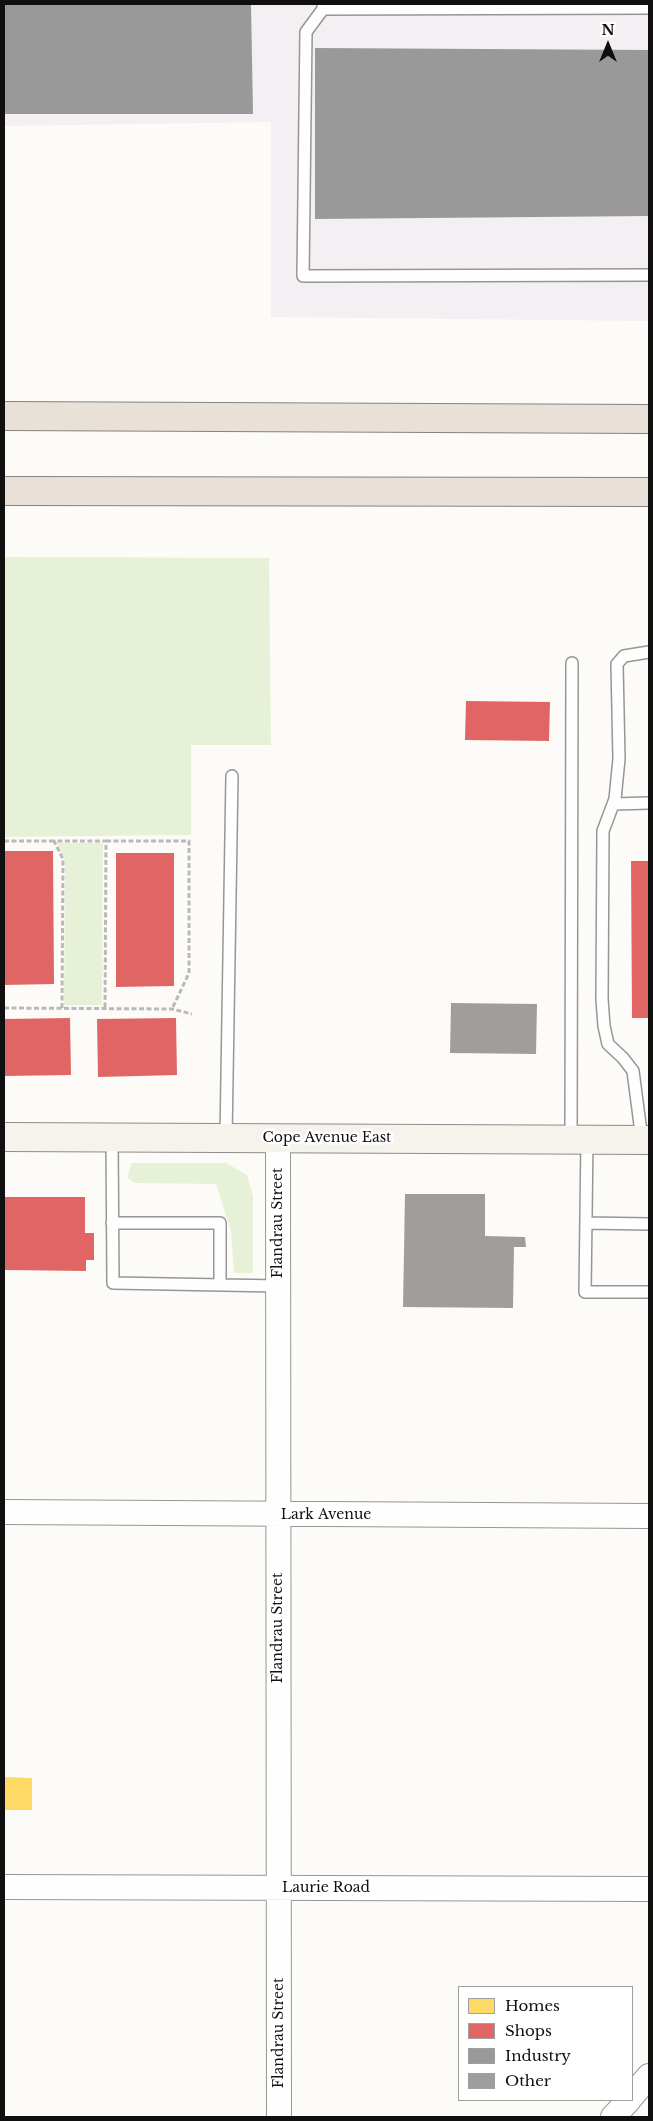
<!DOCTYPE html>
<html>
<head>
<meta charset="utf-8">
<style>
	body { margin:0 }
	#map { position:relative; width:653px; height:2121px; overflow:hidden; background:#fcfbf7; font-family:"Libre Baskerville",serif }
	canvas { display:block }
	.frame { position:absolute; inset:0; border:5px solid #101010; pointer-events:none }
	.legend { position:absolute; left:458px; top:1986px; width:175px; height:115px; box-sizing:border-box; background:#fff; border:1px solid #9f9f9f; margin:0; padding:6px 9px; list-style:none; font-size:15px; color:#101010 }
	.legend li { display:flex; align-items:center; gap:10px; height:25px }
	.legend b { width:25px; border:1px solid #9f9f9f }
	.north { position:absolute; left:583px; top:20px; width:50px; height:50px; -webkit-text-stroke:4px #fff; paint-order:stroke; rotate:0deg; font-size:14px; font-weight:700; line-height:20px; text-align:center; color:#101010 }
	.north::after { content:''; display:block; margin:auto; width:18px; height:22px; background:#101010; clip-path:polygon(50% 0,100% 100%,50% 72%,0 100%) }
</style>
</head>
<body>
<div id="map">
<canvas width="653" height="2121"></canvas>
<div class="frame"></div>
<ul class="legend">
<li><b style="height:14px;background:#ffd966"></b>Homes</li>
<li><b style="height:14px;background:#e06666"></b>Shops</li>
<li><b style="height:14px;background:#999"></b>Industry</li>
<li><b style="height:14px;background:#a09e9c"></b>Other</li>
</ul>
<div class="north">N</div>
</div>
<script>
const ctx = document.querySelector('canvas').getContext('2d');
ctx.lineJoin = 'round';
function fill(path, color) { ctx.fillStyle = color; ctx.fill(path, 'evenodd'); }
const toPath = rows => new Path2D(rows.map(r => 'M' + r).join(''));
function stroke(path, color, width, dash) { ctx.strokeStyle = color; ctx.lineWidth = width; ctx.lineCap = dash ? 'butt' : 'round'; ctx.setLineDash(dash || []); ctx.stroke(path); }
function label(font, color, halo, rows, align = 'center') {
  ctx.font = font + ' "Libre Baskerville",serif'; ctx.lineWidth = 5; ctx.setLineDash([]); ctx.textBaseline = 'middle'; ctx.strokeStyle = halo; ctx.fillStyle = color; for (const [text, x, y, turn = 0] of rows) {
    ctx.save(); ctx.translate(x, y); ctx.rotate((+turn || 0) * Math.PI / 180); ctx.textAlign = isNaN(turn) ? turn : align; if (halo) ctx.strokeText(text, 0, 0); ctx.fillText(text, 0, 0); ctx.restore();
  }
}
fill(toPath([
	[4,4,649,4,649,321,271,317,271,122,4,126]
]), '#f4eff2');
fill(toPath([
	[4,557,269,558,271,745,191,745,191,835,4,837],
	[57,843,103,843,102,1005,64,1005,65,860],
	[132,1163,226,1163,247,1175,253,1196,253,1273,234,1273,231,1231,216,1184,134,1183,127,1177]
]), '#e7f1d8');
fill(toPath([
	[4,1777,32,1778,32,1810,4,1810]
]), '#ffd966');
fill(toPath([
	[466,701,550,702,549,741,465,740],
	[4,851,53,851,54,984,4,985],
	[116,853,174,853,174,986,116,987],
	[631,861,649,861,649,1018,632,1018],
	[70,1018,71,1075,4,1076,4,1019],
	[176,1018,177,1075,98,1077,97,1019],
	[4,1197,85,1197,85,1233,94,1233,94,1260,86,1260,86,1271,4,1270]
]), '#e06666');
fill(toPath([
	[4,4,251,4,253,114,4,114],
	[315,48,649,50,649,216,315,219]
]), '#999');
fill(toPath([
	[451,1003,537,1004,536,1054,450,1053],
	[405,1194,485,1194,485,1236,525,1237,526,1247,514,1247,513,1308,403,1307]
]), '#a09e9c');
const lane = toPath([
	[323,4,323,9,306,32,303,276,649,275],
	[323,9,649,8],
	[613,804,649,803],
	[112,1137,113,1283,278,1286],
	[226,1137,232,776],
	[571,1140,572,663],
	[587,1140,585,1292,649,1292],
	[642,1140,633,1071,623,1058,608,1044,604,1026,602,999,603,831,615,799,619,759,617,664,624,656,649,652],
	[112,1223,220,1223,220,1284],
	[586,1223,649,1224]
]);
const street = toPath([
	[278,1138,279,2117],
	[4,1512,649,1516],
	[4,1887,649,1889],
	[632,2096,649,2076],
	[613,2117,629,2100]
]);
const secondary = toPath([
	[4,1137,649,1140]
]);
const highway = toPath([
	[4,416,649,419],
	[4,491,649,492]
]);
stroke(lane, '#969694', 14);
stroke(street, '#969694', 26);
stroke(secondary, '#8d8c8b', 30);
stroke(highway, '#848381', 30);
stroke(toPath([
	[4,841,54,841],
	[106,841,189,841,189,973,172,1009],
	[4,1008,172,1009,192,1014],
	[62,1008,63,859,54,841,106,841,105,1008]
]), '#b9b9b8', 3, [5, 2.5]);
stroke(lane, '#fffefe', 11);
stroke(street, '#fffefe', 24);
stroke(secondary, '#f5f3ec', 28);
stroke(highway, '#e9e0d8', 28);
label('14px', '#101010', '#fff', [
	["Cope Avenue East",327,1138],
	["Flandrau Street",278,1223,-90],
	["Lark Avenue",326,1515],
	["Flandrau Street",278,1628,-90],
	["Laurie Road",326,1888],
	["Flandrau Street",279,2033,-90]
]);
</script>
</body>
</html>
